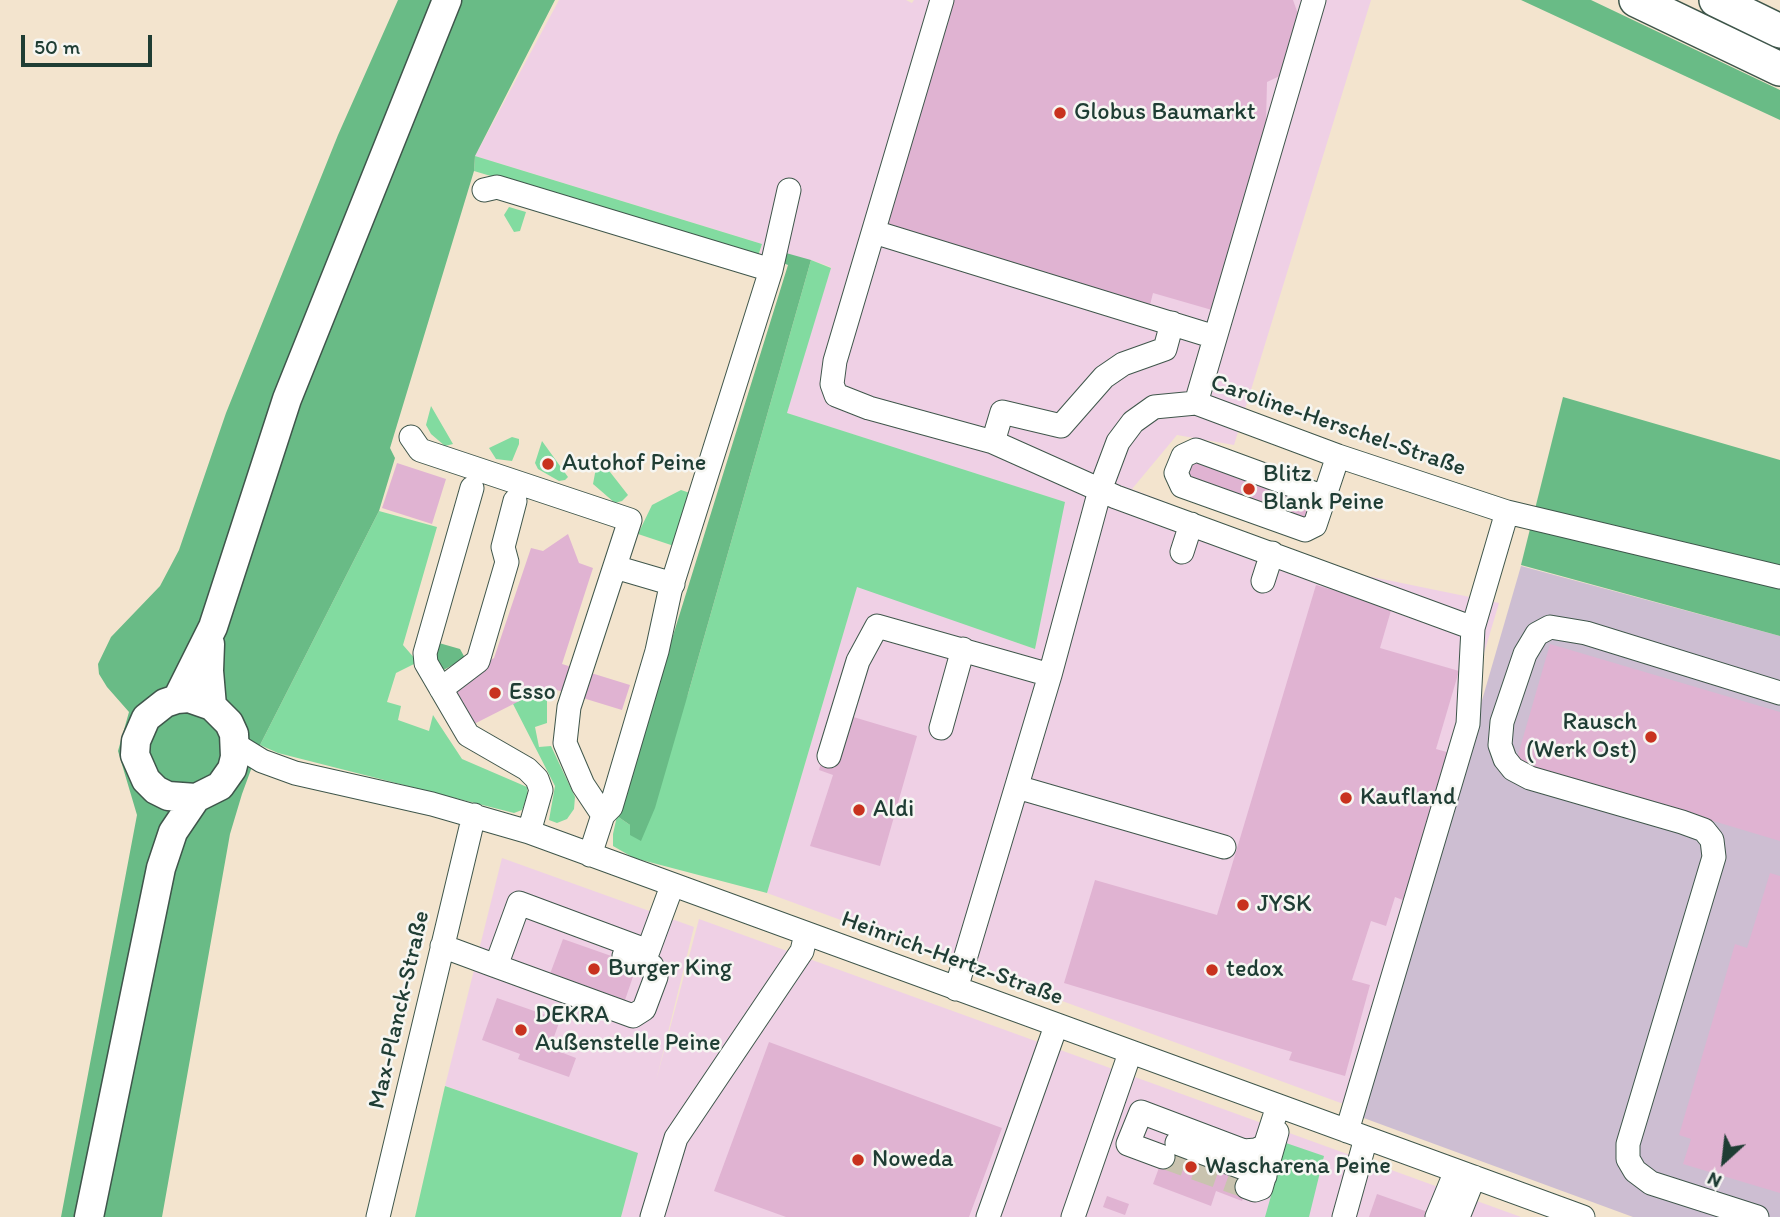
<!DOCTYPE html>
<html>
<head>
<meta charset="utf-8">
<style>
	body { margin:0 }
	#map { position:relative; width:1780px; height:1217px; overflow:hidden; background:#f3e4ce; font-family:Itim,sans-serif }
	canvas { display:block }
	.north { position:absolute; left:1689px; top:1126px; width:70px; height:70px; -webkit-text-stroke:5px #f6f6f2; paint-order:stroke; rotate:207deg; font-size:19px; font-weight:700; line-height:28px; text-align:center; color:#1f3d34 }
	.north::after { content:''; display:block; margin:auto; width:24px; height:32px; background:#1f3d34; clip-path:polygon(50% 0,100% 100%,50% 72%,0 100%) }
	.scale { position:absolute; left:21px; top:35px; width:131px; height:32px; box-sizing:border-box; border:4px solid #1f3d34; border-top:0; padding-left:9px; font-size:21px; line-height:24px; white-space:nowrap; color:#1f3d34; -webkit-text-stroke:5px #f6f6f2; paint-order:stroke }
</style>
</head>
<body>
<div id="map">
<canvas width="1780" height="1217"></canvas>
<div class="north">N</div>
<div class="scale">50 m</div>
</div>
<script>
const ctx = document.querySelector('canvas').getContext('2d');
ctx.lineJoin = 'round';
function fill(path, color) { ctx.fillStyle = color; ctx.fill(path, 'evenodd'); }
const toPath = rows => new Path2D(rows.map(r => 'M' + r).join(''));
function stroke(path, color, width, dash) { ctx.strokeStyle = color; ctx.lineWidth = width; ctx.lineCap = dash ? 'butt' : 'round'; ctx.setLineDash(dash || []); ctx.stroke(path); }
function label(font, color, halo, rows, align = 'center') {
  ctx.font = font + ' Itim,sans-serif'; ctx.lineWidth = 5; ctx.setLineDash([]); ctx.textBaseline = 'middle'; ctx.strokeStyle = halo; ctx.fillStyle = color; for (const [text, x, y, turn = 0] of rows) {
    ctx.save(); ctx.translate(x, y); ctx.rotate((+turn || 0) * Math.PI / 180); ctx.textAlign = isNaN(turn) ? turn : align; if (halo) ctx.strokeText(text, 0, 0); ctx.fillText(text, 0, 0); ctx.restore();
  }
}
fill(toPath([
	[559,0,906,0,912,3,914,0,1371,0,1234,445,1177,435,1132,489,1343,571,1499,603,1349,1106,767,893,857,586,1035,649,1064,502,786,413,831,267,811,260,788,265,759,256,762,244,475,156],
	[502,858,694,927,656,1081,699,919,1521,1217,621,1217,637,1153,445,1086]
]), '#efd0e5');
fill(toPath([
	[1521,566,1780,636,1780,1217,1633,1217,1361,1117]
]), '#cdbed2');
fill(toPath([
	[475,156,762,244,758,256,474,171],
	[509,207,526,212,520,231,514,232,504,215],
	[811,260,831,268,787,413,1065,502,1035,649,857,587,767,893,634,858,613,846,613,834,617,816,630,825,688,694],
	[431,406,453,444,445,446,431,434,426,425],
	[512,437,519,439,519,444,512,461,496,459,489,448],
	[542,441,568,477,565,480,559,481,538,469,535,463],
	[603,463,628,495,622,501,615,503,593,484,596,468],
	[681,490,693,494,677,547,638,534,652,505],
	[379,511,437,527,403,645,416,660,414,664,396,673,387,702,401,706,398,720,429,731,433,715,462,759,527,787,528,795,522,810,514,813,278,753,260,745],
	[547,687,547,723,535,727,539,747,551,746,575,797,574,809,567,819,557,823,549,820,555,786,512,702],
	[445,1086,638,1153,621,1217,415,1217],
	[1286,1143,1324,1156,1309,1217,1265,1217]
]), '#82dba0');
fill(toPath([
	[398,0,555,0,475,156,474,171,390,448,395,458,379,511,260,745,242,794,230,834,162,1217,61,1217,137,815,118,751,129,712,107,687,99,674,98,664,111,637,160,586,179,550,226,413,338,135],
	[1521,0,1591,0,1780,90,1780,120],
	[786,253,811,260,688,694,655,808,641,841,630,835,630,825,617,816,788,265,783,263],
	[1563,397,1780,460,1780,636,1521,565],
	[439,643,460,649,465,658,440,672,429,650]
]), '#69bb86');
fill(toPath([
	[948,0,1293,0,1298,14,1286,73,1267,82,1266,123,1212,310,1153,293,1150,305,885,227],
	[1192,460,1310,503,1305,519,1187,476],
	[397,463,446,479,432,524,382,508],
	[568,534,579,563,593,568,562,664,630,685,622,710,547,687,474,724,450,683,494,658,531,548,543,551],
	[1316,585,1392,607,1380,648,1459,671,1436,749,1454,754,1410,903,1395,897,1386,926,1371,921,1352,980,1370,985,1345,1076,1289,1060,1292,1052,1064,983,1095,880,1217,915],
	[1550,644,1780,712,1780,841,1516,762],
	[850,716,917,736,880,866,810,846,833,775,819,770,823,756],
	[1770,873,1780,876,1780,1193,1683,1164,1691,1139,1679,1135,1735,944,1747,948],
	[563,939,637,965,625,1000,595,990,593,996,578,990,580,984,550,974],
	[497,998,560,1020,550,1048,576,1058,569,1077,518,1059,520,1054,482,1040],
	[769,1042,1002,1128,969,1217,786,1217,714,1191],
	[1167,1146,1251,1177,1242,1201,1216,1191,1211,1206,1153,1184],
	[1377,1194,1428,1212,1426,1217,1369,1217],
	[1107,1196,1129,1204,1125,1215,1103,1207]
]), '#e0b3d2');
stroke(toPath([
	[1163,1157,1247,1187]
]), '#c9c3af', 23, [23, 11]);
const minor = toPath([
	[942,0,835,361,832,384,836,395,869,408,993,442,1116,497,1473,628],
	[484,190,497,187,771,270],
	[874,232,1215,337],
	[1196,403,1314,0],
	[411,437,420,450,630,520,569,707,565,743,583,785,603,815],
	[993,442,1002,412,1061,426,1104,377,1123,364,1165,349,1172,323],
	[472,488,425,653,426,663,468,735,527,769,537,779,541,790,529,832],
	[1324,497,1196,450,1183,456,1176,473,1182,486,1305,530,1315,525,1338,456],
	[1182,552,1191,524],
	[615,567,673,584],
	[1263,581,1272,553],
	[441,689,478,661,507,562,503,547,515,501],
	[941,728,963,649],
	[236,745,262,761,295,773,432,804,529,832,1583,1217],
	[829,756,858,661,877,626,1050,675],
	[1017,787,1224,847],
	[590,855,603,815,611,807,657,651,670,591,771,270,789,190],
	[442,946,496,966,519,903,648,951,672,886],
	[496,966,633,1016,644,1009,656,977,652,966,624,956],
	[956,989,1050,675,1100,490,1118,442,1133,422,1154,407,1196,403,1338,456,1507,512,1780,577],
	[1347,1131,1468,724,1473,628,1507,512],
	[1177,1143,1265,1176],
	[1163,1157,1128,1144,1141,1112,1244,1151,1256,1150,1265,1146,1278,1106],
	[1247,1187,1255,1190,1261,1188,1277,1132],
	[378,1217,474,815],
	[652,1217,676,1138,802,951,806,934],
	[988,1217,1056,1026],
	[1073,1217,1130,1053],
	[1344,1217,1366,1138],
	[1437,1217,1456,1171],
	[1458,1217,1474,1177],
	[1757,1217,1651,1183,1635,1171,1628,1159,1628,1144,1714,857,1712,840,1704,830,1682,822,1530,778,1513,769,1505,759,1500,745,1502,722,1525,654,1537,634,1550,627,1586,633,1780,693]
]);
const major = toPath([
	[210,644,209,671,212,706,229,723,234,734,235,757,232,769,220,786,196,798,168,796,156,790,146,780,135,755,136,741,146,718,165,703,177,699,189,698,212,706],
	[177,699,213,627,287,399,447,0],
	[89,1217,161,868,173,832,196,798]
]);
const highway = toPath([
	[1636,0,1780,69],
	[1716,0,1780,31]
]);
stroke(minor, '#3f564b', 25);
stroke(major, '#3f564b', 31);
stroke(highway, '#3f564b', 36);
stroke(minor, '#fff', 23);
stroke(major, '#fff', 28);
stroke(highway, '#fff', 33);
for (const [x, y, r, color] of [
	[1060,113,7,"#c8321e"],
	[548,464,7,"#c8321e"],
	[1249,489,7,"#c8321e"],
	[495,693,7,"#c8321e"],
	[1651,737,7,"#c8321e"],
	[1346,798,7,"#c8321e"],
	[859,810,7,"#c8321e"],
	[1243,905,7,"#c8321e"],
	[594,969,7,"#c8321e"],
	[1212,970,7,"#c8321e"],
	[521,1030,7,"#c8321e"],
	[858,1160,7,"#c8321e"],
	[1191,1167,7,"#c8321e"]
]) { const dot = new Path2D(); dot.arc(x, y, r, 0, 2 * Math.PI); ctx.fillStyle = color; ctx.fill(dot); stroke(dot, '#f6f6f2', 2.5); }
label('24px', '#1f3d34', '#f6f6f2', [
	["Globus Baumarkt",1074,113],
	["Autohof Peine",562,464],
	["Blitz",1263,475],
	["Blank Peine",1263,503],
	["Esso",509,693],
	["Rausch",1637,723,"right"],
	["(Werk Ost)",1637,751,"right"],
	["Kaufland",1360,798],
	["Aldi",873,810],
	["JYSK",1257,905],
	["Burger King",608,969],
	["tedox",1226,970],
	["DEKRA",535,1016],
	["Außenstelle Peine",535,1044],
	["Noweda",872,1160],
	["Wascharena Peine",1205,1167]
], 'left');
label('24px', '#1f3d34', '#f6f6f2', [
	["Caroline-Herschel-Straße",1338,426,19],
	["Heinrich-Hertz-Straße",952,959,20],
	["Max-Planck-Straße",400,1010,-77]
]);
</script>
</body>
</html>
